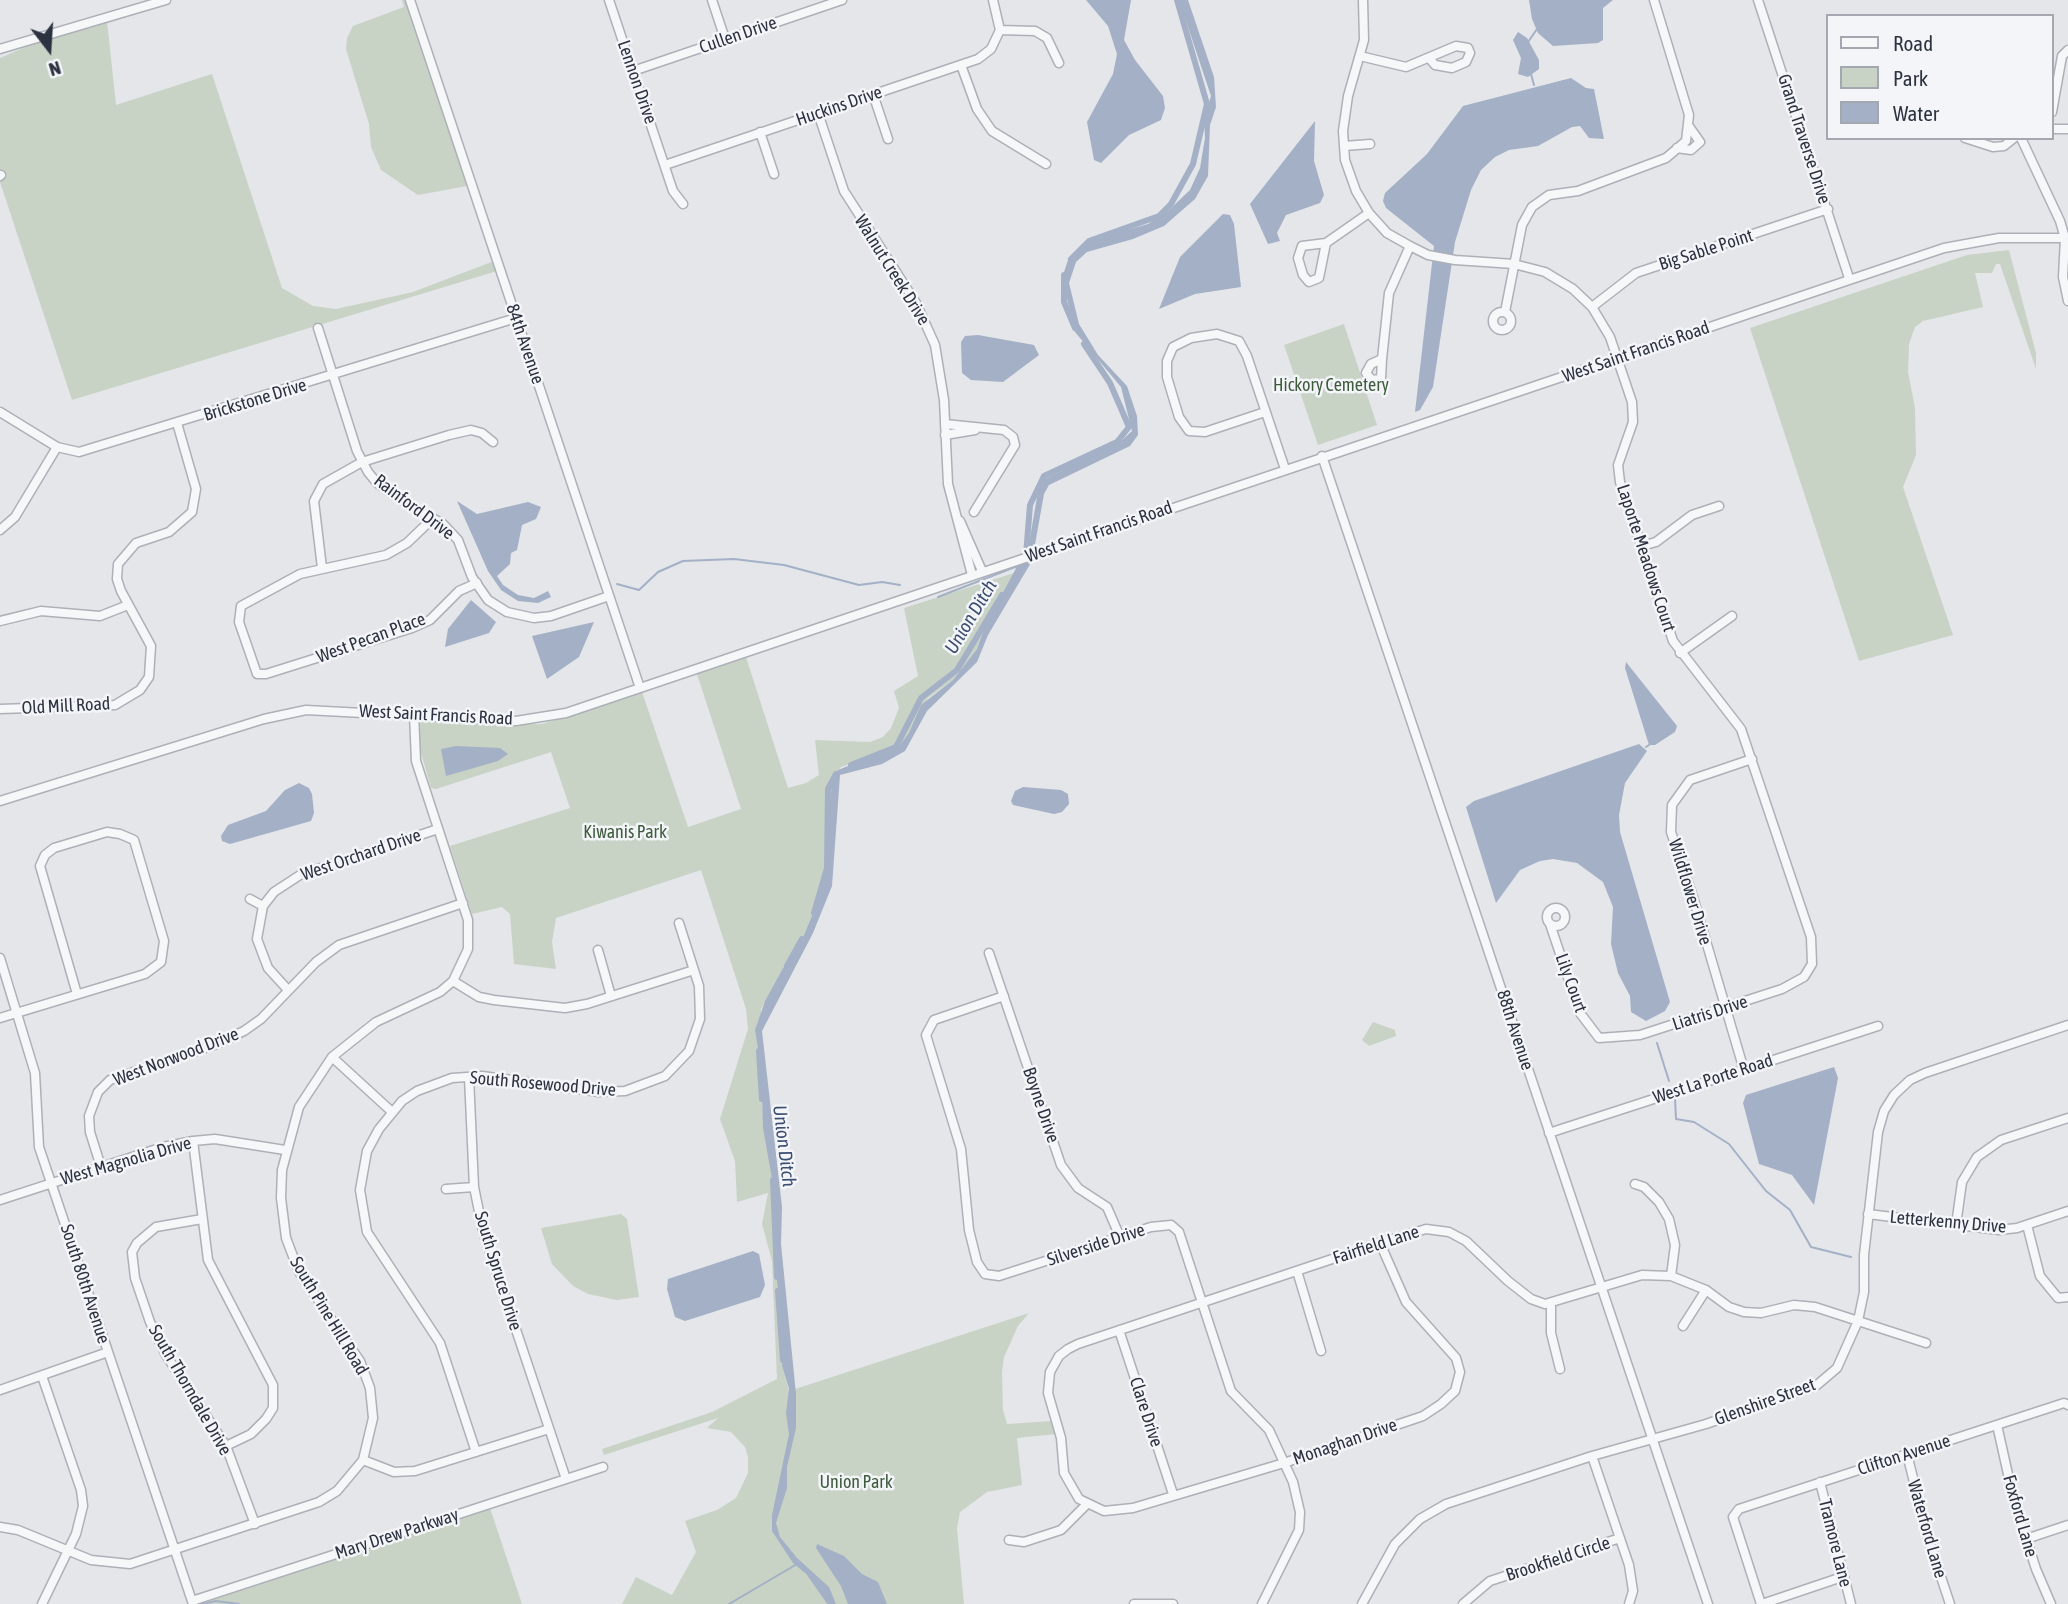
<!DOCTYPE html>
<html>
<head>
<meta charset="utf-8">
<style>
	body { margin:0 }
	#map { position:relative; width:2068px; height:1604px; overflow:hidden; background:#e4e6ea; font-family:"Asap Condensed",sans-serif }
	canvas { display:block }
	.legend { position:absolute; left:1826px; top:14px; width:228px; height:126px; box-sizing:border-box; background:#f3f5f8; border:2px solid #a4a7af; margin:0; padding:9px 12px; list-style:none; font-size:21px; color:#2d3241 }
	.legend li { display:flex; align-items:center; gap:14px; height:35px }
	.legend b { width:35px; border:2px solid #a4a7af }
	.north { position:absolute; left:14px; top:14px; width:70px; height:70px; -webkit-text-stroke:5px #f3f5f8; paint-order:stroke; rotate:163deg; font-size:19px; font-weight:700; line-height:28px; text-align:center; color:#2d3241 }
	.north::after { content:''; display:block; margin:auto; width:24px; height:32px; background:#2d3241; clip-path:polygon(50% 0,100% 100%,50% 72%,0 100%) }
</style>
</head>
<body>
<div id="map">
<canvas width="2068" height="1604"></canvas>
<ul class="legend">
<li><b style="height:9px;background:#f6f7f9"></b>Road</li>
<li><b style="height:19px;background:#c8d3c6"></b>Park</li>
<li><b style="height:19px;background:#a3b0c6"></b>Water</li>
</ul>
<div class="north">N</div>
</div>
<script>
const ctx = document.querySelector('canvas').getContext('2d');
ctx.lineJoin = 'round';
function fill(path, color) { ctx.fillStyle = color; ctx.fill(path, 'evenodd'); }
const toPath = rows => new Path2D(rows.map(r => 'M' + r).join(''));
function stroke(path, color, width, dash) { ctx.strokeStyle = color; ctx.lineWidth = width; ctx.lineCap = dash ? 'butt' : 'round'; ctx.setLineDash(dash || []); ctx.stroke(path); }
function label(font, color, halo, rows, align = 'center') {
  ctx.font = font + ' "Asap Condensed",sans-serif'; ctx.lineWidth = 5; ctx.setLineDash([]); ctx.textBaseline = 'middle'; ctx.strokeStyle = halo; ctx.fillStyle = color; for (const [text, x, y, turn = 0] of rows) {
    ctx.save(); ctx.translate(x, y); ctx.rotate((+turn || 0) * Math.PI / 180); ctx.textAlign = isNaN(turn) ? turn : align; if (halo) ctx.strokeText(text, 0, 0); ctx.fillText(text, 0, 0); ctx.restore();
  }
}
fill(toPath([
	[402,0,409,0,497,271,72,400,0,182,0,58,30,45,107,21,116,105,212,74,282,288,313,306,336,309,413,292,494,261,467,186,418,195,381,170,371,147,369,124,346,49,347,38,353,26,404,7],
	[2009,250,2036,353,2036,369,2000,264,1996,264,1992,273,1975,273,1983,307,1923,321,1915,327,1909,344,1908,372,1915,408,1916,455,1903,487,1953,635,1859,661,1750,328,1967,255],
	[1344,324,1377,425,1318,445,1284,345],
	[1014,573,985,626,977,649,953,680,928,698,905,741,884,753,841,767,835,774,824,887,796,954,783,968,761,1009,761,1097,776,1201,776,1274,784,1338,782,1366,789,1391,1029,1313,1018,1326,1004,1357,1002,1372,1003,1410,1007,1424,1052,1421,1056,1434,1017,1438,1022,1485,987,1492,960,1512,957,1528,964,1604,622,1604,636,1577,672,1595,696,1552,685,1521,717,1510,736,1498,748,1473,748,1457,745,1447,731,1432,707,1428,718,1418,604,1455,602,1449,712,1412,777,1379,772,1261,762,1224,768,1193,737,1202,735,1161,720,1119,748,1029,746,1009,701,870,556,918,552,942,556,969,514,964,510,914,502,907,472,914,450,846,570,808,551,752,436,789,431,788,420,749,420,722,425,720,494,725,542,724,642,692,688,827,741,809,697,674,746,657,788,788,806,783,819,775,815,740,870,742,883,737,891,728,899,708,894,691,918,676,904,608],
	[1373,1022,1395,1030,1396,1036,1369,1046,1362,1040],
	[621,1214,627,1219,639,1297,617,1300,588,1294,573,1286,552,1264,541,1228],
	[490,1508,522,1604,205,1604,209,1601]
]), '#c8d3c6');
fill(toPath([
	[1086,0,1131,0,1124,40,1135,60,1163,96,1165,108,1161,120,1129,135,1101,163,1094,160,1087,122,1113,74,1117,54,1108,26],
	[1179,0,1188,0,1214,77,1216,107,1210,125,1208,176,1195,199,1164,226,1133,239,1087,252,1076,262,1069,283,1079,324,1098,355,1127,386,1137,416,1138,435,1130,446,1049,485,1044,494,1032,561,988,635,977,662,927,711,905,751,882,764,840,775,832,886,813,933,762,1031,782,1207,781,1244,796,1394,796,1428,787,1467,787,1488,776,1523,780,1537,797,1558,829,1587,836,1604,829,1604,822,1587,793,1563,772,1531,772,1515,789,1434,786,1413,789,1389,782,1366,784,1338,776,1274,776,1201,763,1128,761,1066,755,1030,765,1001,783,968,796,954,824,887,832,781,838,770,900,745,909,733,921,705,953,680,977,649,985,626,1029,544,1037,497,1043,480,1121,441,1132,431,1121,387,1075,332,1062,278,1068,260,1082,247,1096,239,1148,224,1168,211,1190,190,1200,168,1205,138,1204,118,1211,96],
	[1529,0,1613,0,1603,8,1603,40,1598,43,1553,46,1538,33,1532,19],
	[1518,32,1527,38,1539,60,1539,69,1528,77,1518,74,1521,58,1513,40],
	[1571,78,1586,88,1594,89,1604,139,1589,138,1580,126,1572,127,1538,146,1509,150,1495,157,1481,170,1471,190,1455,242,1433,387,1420,410,1415,412,1434,246,1386,208,1383,201,1385,193,1427,154,1463,106],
	[1315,121,1314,161,1324,195,1320,203,1286,215,1277,233,1280,241,1268,244,1250,204],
	[1223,214,1230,215,1234,224,1241,287,1195,294,1159,309,1180,257],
	[978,335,1034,345,1039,355,1003,382,971,380,962,373,961,342,965,336],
	[457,501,477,514,528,502,541,507,536,519,522,525,517,550,511,553,510,564,497,576,503,585,518,595,534,598,548,591,551,597,538,603,518,601,501,590,488,571],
	[471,600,496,622,489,633,445,647,448,629],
	[594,622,579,657,547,679,532,636],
	[1626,662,1677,726,1675,732,1655,745,1649,745,1625,668],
	[1639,744,1647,751,1625,783,1619,815,1620,832,1670,1002,1665,1011,1646,1021,1631,1012,1630,996,1618,973,1611,944,1613,907,1603,882,1577,863,1553,859,1540,861,1520,870,1496,903,1466,807,1474,801],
	[456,746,500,748,508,754,498,761,446,776,441,749],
	[299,783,309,788,312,794,314,813,311,821,230,844,222,841,221,836,228,825,266,811,285,790],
	[1023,787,1061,790,1068,794,1069,804,1062,812,1054,814,1013,805,1011,801,1015,791],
	[1834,1067,1838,1078,1814,1205,1792,1175,1759,1164,1743,1103,1746,1095],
	[753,1251,759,1254,765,1285,760,1297,685,1321,675,1317,667,1289,668,1279],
	[817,1544,844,1556,862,1574,878,1582,887,1604,848,1604,841,1586,816,1548]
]), '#a3b0c6');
stroke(toPath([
	[1528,42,1537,29],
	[1531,74,1534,85],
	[617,584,639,590,658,572,683,561,734,559,784,565,859,585,882,582,900,585],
	[938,597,1015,567,1018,568],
	[1646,747,1649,745],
	[1657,1043,1669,1081],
	[1675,1098,1676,1119,1694,1122,1729,1144,1766,1191,1790,1210,1811,1247,1851,1257],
	[202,1604,216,1601,239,1604],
	[729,1604,797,1564]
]), '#a3b0c6', 2);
stroke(toPath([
	[1071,259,1089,241,1159,216,1171,204,1193,164,1207,104,1177,0],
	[1064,275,1064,302,1075,328],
	[1026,555,1030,505,1044,476,1117,442,1129,427,1110,383,1084,344],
	[851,765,896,747,921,698,957,670,1002,595],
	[814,913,827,868,828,789,836,774],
	[787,966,802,939],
	[759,1051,762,1099],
	[773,1180,777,1277],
	[778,1291,783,1360],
	[810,1574,831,1604]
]), '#a3b0c6', 6);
const minor = toPath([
	[410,0,640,688],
	[609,0,673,191,683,204],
	[712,0,725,39],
	[1363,0,1364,40,1348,96,1343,131,1345,160,1356,191,1369,213,1387,233,1410,246,1428,255,1455,260,1514,264,1545,272,1573,289,1592,307,1610,337,1632,402,1633,422,1618,465,1620,482,1673,641,1741,729,1811,937,1812,964,1804,977,1782,989,1640,1035,1599,1038,1580,1013,1550,924],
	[1758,0,1849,278],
	[1000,30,1035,31,1047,38,1059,63],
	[0,49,166,0],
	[1360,56,1406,67,1456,46,1468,48,1470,53,1466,62,1452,68,1435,65,1429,58],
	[961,65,977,109,992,131,1046,164],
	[633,71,842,0],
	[873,94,888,139],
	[2052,112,2062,56,2068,50],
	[818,113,844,191,916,303,935,345,944,400,948,484,972,575],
	[2052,129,2068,129],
	[760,132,774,174],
	[1965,138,1993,147,2004,146,2014,138],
	[2021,138,2060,221,2065,238,2063,277,2068,301],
	[1344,146,1370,144],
	[1677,148,1691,150,1700,142,1688,125],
	[665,165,978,59,991,49,1000,30,993,0],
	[0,176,1,175],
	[1326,243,1319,278,1309,282,1303,275,1298,258,1302,246,1326,243,1369,213],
	[1592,307,1636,273,1828,209],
	[1505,312,1522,225,1532,207,1549,195,1578,191,1666,158,1686,141,1689,115,1654,0],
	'1493 321a9 9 0 1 1 18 0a9 9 0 1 1-18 0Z',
	[318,328,357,451,368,472,377,483,401,500,443,524,458,540,472,577,488,600,507,612,534,618,551,616,609,596],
	[1382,359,1381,379,1372,380,1366,373,1371,364,1382,359,1389,293,1410,246],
	[0,412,57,447,79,452,516,318],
	[1265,412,1205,432,1189,431,1179,417,1167,377,1167,361,1173,347,1191,338,1217,334,1239,341,1247,356,1285,469],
	[945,424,1004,430,1013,437,1015,445,974,512],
	[945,435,975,430],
	[1322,456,1708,1604],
	[433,518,407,543,386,555,300,574,241,606,239,622,257,674,266,674,412,628,430,620,459,591,477,583],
	[960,521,982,571],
	[0,530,15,517,57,447],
	[1642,546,1656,542,1692,515,1719,506],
	[322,568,314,501,323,484,362,462,449,435,471,430,482,433,493,442],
	[0,621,41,611,100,616,128,605],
	[1680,653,1732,616],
	[0,709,115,705,140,690,149,677,151,646,121,591,117,579,118,564,136,543,169,532,192,512,196,489,177,423],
	[0,801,264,719,306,710,516,721,566,713,1944,248,1999,238,2068,238],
	[250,899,263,906],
	'1547 917a9 9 0 1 1 18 0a9 9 0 1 1-18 0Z',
	[598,950,611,996],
	[989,953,1061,1165,1078,1188,1107,1207,1120,1237],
	[0,958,35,1073,39,1147,193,1604],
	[453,981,479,997,494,1000,565,1008,587,1004,694,970],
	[288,990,268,968,257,939,263,906,274,892,300,875,438,829],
	[1004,996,934,1020,926,1035,961,1149,969,1230,977,1262,985,1274,999,1276,1151,1227,1171,1225,1179,1232,1231,1391,1269,1430,1293,1482,1300,1512,1299,1530,1262,1604],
	[0,1018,145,974,161,962,164,941,134,840,120,834,107,832,54,848,45,855,40,866,77,994],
	[332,1057,391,1111],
	[1744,1070,1693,897,1671,832,1672,805,1690,780,1752,759],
	[469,1077,474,1187,483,1231,566,1479],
	[1549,1133,1878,1026],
	[193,1141,208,1260,273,1385,273,1408,266,1419,251,1434,226,1446],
	[101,1167,90,1132,89,1116,98,1092,110,1080,217,1044,244,1031,261,1019,316,962,339,945,463,903],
	[1635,1184,1644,1187,1659,1202,1669,1219,1675,1245,1671,1276],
	[446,1189,474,1187],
	[0,1200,163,1147,193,1141,215,1139,285,1150],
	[1868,1214,1999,1230,2017,1228,2068,1211],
	[202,1219,156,1227,137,1243,132,1252,135,1278,150,1322,166,1355,226,1446,255,1524],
	[1956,1225,1962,1182,1977,1157,2001,1140,2068,1118],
	[2027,1225,2040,1276,2058,1298,2068,1297],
	[1380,1243,1406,1302,1456,1358,1460,1372,1455,1391,1441,1404,1423,1416,1284,1463,1133,1508,1104,1511,1079,1499,1064,1473,1061,1438,1048,1393,1050,1372,1059,1356,1068,1349,1078,1344,1380,1243,1426,1229,1449,1232,1466,1241,1508,1281,1531,1299,1545,1304,1642,1275,1671,1276,1706,1290,1729,1307,1744,1312,1761,1313,1794,1305,1815,1307,1926,1343],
	[1297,1271,1321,1351],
	[1551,1303,1551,1333,1560,1369],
	[1683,1326,1706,1290],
	[1119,1330,1173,1494],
	[42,1376,81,1490,83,1506,76,1534,42,1604],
	[0,1390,108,1352],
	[1997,1425,2014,1501,2036,1569,2051,1604],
	[476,1452,440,1343,367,1232,360,1190,367,1151,379,1129,402,1101,417,1091,452,1078,482,1076,599,1092,625,1091,665,1076,689,1051,700,1019,699,986,679,923],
	[1907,1454,1928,1538,1950,1604],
	[1592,1456,1629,1565,1633,1591,1629,1604],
	[363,1460,394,1472,415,1471,549,1429],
	[1820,1482,1851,1604],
	[0,1527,18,1530,91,1560,130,1564,319,1502,337,1491,363,1460,373,1418,370,1388,360,1361,299,1272,286,1238,281,1198,282,1170,299,1107,332,1057,376,1022,440,992,453,981,468,949,468,920,416,761,414,714],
	[2026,1539,2068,1525],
	[1009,1540,1024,1542,1061,1530,1087,1504],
	[192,1601,603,1467],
	[1134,1604,1173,1604],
	[1362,1604,1395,1544,1420,1519,1446,1504,1592,1456,1706,1424,1817,1385,1837,1368,1858,1321,1864,1292,1864,1255,1878,1132,1884,1111,1894,1095,1910,1080,1925,1073,2068,1025],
	[1463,1604,1490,1581,1620,1538],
	[1761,1604,1733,1517,1739,1509,2064,1403,2068,1405],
	[1762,1604,1842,1577]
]);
stroke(minor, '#adb0b7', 11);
stroke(minor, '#f6f7f9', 8);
label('18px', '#2d3241', '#f3f5f8', [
	["Cullen Drive",738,35,-19],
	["Lennon Drive",637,82,71],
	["Huckins Drive",839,106,-19],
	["Grand Traverse Drive",1804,139,72],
	["Big Sable Point",1706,250,-18],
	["Walnut Creek Drive",892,270,58],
	["84th Avenue",525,344,71],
	["West Saint Francis Road",1636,352,-19],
	["Brickstone Drive",255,400,-17],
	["Rainford Drive",414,507,37],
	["West Saint Francis Road",1099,532,-19],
	["Laporte Meadows Court",1646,558,72],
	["West Pecan Place",371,638,-20],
	["Old Mill Road",66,706,-3],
	["West Saint Francis Road",436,715,3],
	["West Orchard Drive",361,855,-19],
	["Wildflower Drive",1690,892,73],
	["Lily Court",1571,983,70],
	["Liatris Drive",1710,1013,-18],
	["88th Avenue",1515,1030,72],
	["West Norwood Drive",176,1057,-21],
	["West La Porte Road",1713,1079,-18],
	["South Rosewood Drive",543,1084,5],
	["Boyne Drive",1041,1105,71],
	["West Magnolia Drive",126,1161,-16],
	["Letterkenny Drive",1948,1222,5],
	["Silverside Drive",1096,1245,-18],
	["Fairfield Lane",1376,1245,-18],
	["South Spruce Drive",498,1271,73],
	["South 80th Avenue",85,1284,72],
	["South Pine Hill Road",329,1316,59],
	["South Thorndale Drive",190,1390,60],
	["Glenshire Street",1765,1402,-20],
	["Clare Drive",1146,1412,72],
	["Monaghan Drive",1345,1442,-19],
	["Clifton Avenue",1904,1455,-18],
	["Foxford Lane",2020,1516,74],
	["Waterford Lane",1927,1529,74],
	["Mary Drew Parkway",397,1534,-18],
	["Tramore Lane",1835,1543,76],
	["Brookfield Circle",1558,1559,-18]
]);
label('18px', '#3e5b3c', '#f3f5f8', [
	["Hickory Cemetery",1331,385],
	["Kiwanis Park",625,832],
	["Union Park",856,1482]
]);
label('italic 19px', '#3b4d71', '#f3f5f8', [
	["Union Ditch",971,617,-59],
	["Union Ditch",784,1146,83]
]);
</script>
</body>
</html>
